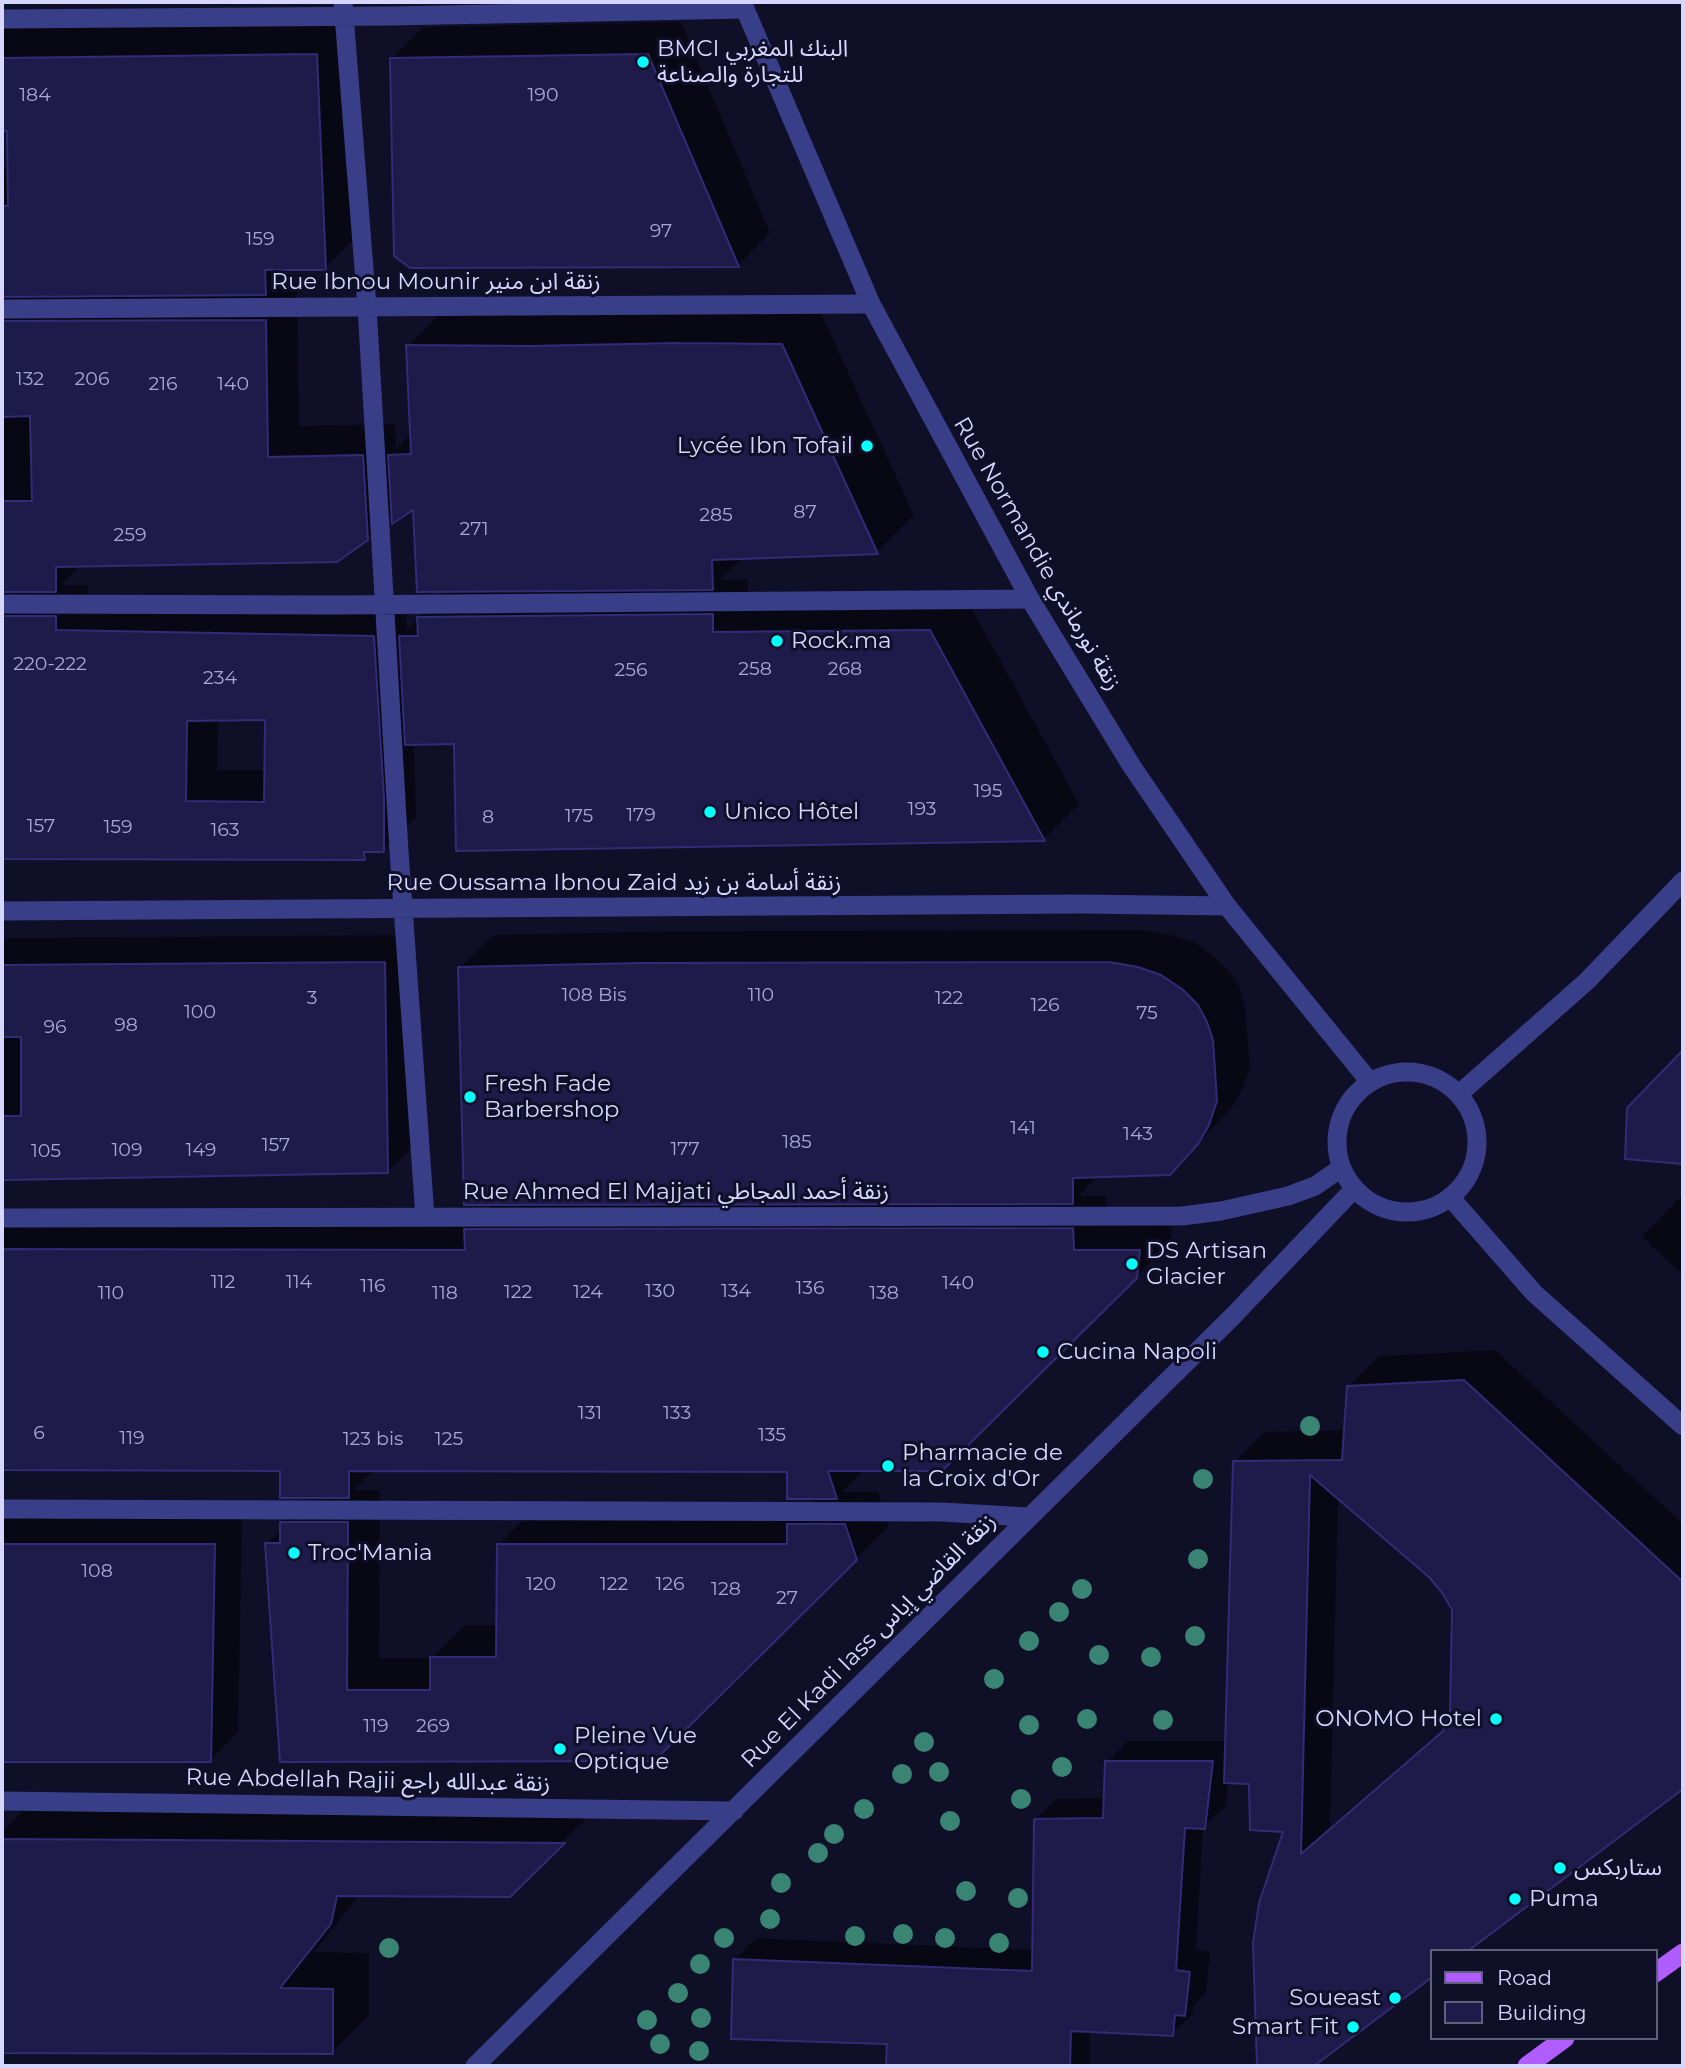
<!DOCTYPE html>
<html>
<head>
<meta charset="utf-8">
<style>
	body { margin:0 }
	#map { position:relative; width:1685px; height:2068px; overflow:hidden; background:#100f28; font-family:Montserrat,sans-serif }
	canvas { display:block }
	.frame { position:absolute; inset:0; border:4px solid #d6d6ff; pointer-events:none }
	.legend { position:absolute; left:1430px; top:1949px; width:228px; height:91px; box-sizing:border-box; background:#100f28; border:2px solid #5f5f7e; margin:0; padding:9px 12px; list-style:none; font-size:21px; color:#d6d6ff }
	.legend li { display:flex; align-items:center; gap:14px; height:35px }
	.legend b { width:35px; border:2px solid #5f5f7e }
</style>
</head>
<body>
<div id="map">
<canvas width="1685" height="2068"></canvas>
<div class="frame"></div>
<ul class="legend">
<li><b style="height:9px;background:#b05dff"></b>Road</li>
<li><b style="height:19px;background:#1e1a49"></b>Building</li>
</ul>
</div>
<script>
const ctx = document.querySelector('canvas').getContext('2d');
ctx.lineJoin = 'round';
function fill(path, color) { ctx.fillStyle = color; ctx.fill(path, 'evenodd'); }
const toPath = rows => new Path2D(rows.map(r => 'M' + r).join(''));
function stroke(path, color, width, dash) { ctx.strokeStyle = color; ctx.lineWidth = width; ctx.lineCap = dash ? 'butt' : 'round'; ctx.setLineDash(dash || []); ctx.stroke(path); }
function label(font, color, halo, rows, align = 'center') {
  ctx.font = font + ' Montserrat,"Noto Sans Arabic",sans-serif'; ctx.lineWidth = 6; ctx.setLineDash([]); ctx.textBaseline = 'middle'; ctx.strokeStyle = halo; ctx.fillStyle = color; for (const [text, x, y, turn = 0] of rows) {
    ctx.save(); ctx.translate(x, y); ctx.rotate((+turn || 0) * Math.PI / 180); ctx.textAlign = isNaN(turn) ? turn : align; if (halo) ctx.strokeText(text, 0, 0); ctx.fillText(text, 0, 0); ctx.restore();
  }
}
fill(toPath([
	[681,22,770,233,738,265,391,59,424,27],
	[349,23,357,236,325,268,290,268,270,288,297,288,299,426,395,424,396,449,412,433,408,346,445,309,818,307,914,515,877,552,743,557,720,580,748,579,748,597,965,596,1079,804,1044,839,455,743,414,743,416,818,383,850,372,850,364,858,2,857,2,168,36,167,36,131,2,130,2,27],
	[415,507,446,590,407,630,406,605,88,599,88,585,61,585,81,565,367,539,393,513],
	[218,719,267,719,266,770,217,770],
	[1143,930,1171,935,1195,943,1215,957,1230,972,1240,988,1245,1006,1250,1067,1242,1090,1231,1109,1169,1173,1099,1175,1079,1196,1106,1196,1106,1217,1173,1217,1170,1243,942,1470,864,1470,842,1492,878,1492,889,1526,653,1760,282,1760,266,1544,282,1529,282,1523,309,1496,282,1470,2,1468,2,1224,479,1217,493,1203,460,968,493,935,675,931],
	[375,1469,789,1470,815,1498,801,1512,531,1512,499,1544,498,1625,465,1625,432,1658,379,1658,380,1490,354,1490],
	[412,935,415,1144,387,1172,2,1178,2,938],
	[1683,1052,1683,1162,1627,1158,1629,1108],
	[1683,1194,1683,1275,1642,1237],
	[1495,1350,1683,1524,1683,1787,1465,1951,1431,1951,1431,1976,1311,2066,1259,2066,1255,1944,1285,1830,1250,1783,1228,1782,1226,1806,1203,1827,1196,1950,1210,1952,1206,1993,1194,2005,1193,2013,1172,2034,1090,2031,1090,2063,1087,2066,888,2066,888,2043,735,1959,756,1938,1034,1950,1035,1820,1056,1799,1105,1798,1107,1762,1128,1741,1227,1741,1235,1462,1265,1432,1346,1430,1349,1386,1379,1356],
	[1338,1497,1431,1577,1445,1593,1454,1610,1452,1713,1447,1726,1330,1827],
	[242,1516,238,1732,210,1760,2,1760,2,1517],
	[31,1803,599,1806,509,1895,360,1894,314,1952,369,1953,369,2015,332,2052,2,2051,2,1832]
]), '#0007');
const building = toPath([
	[317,54,326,270,265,270,266,295,2,297,2,206,8,206,7,131,2,131,2,58,317,54],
	[648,54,739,267,410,268,394,256,390,58,648,54],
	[266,320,268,457,363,455,368,540,337,562,56,567,56,592,2,592,2,501,32,501,30,416,2,417,2,321,266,320],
	[678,343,782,344,878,554,712,560,713,590,417,592,413,510,392,524,388,455,411,454,406,345,530,346,678,343],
	[713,614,713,632,930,630,1045,841,456,851,454,744,405,745,399,636,418,636,417,617,713,614],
	[2,616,56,616,56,630,374,636,384,798,384,852,364,852,365,860,2,859,2,616],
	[265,720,264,802,186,801,187,721,265,720],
	[385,962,388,1173,2,1180,2,1116,21,1116,21,1037,2,1037,2,965,385,962],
	[1109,962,1138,967,1161,975,1182,989,1198,1005,1207,1022,1213,1040,1217,1101,1209,1125,1198,1144,1170,1175,1073,1178,1073,1204,464,1205,458,967,641,963,1109,962],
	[1683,1050,1683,1164,1625,1159,1627,1108,1683,1050],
	[1073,1228,1074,1250,1140,1250,1137,1278,942,1471,828,1471,837,1499,787,1499,787,1472,349,1471,349,1498,280,1498,280,1471,2,1470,2,1249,465,1250,464,1229,1073,1228],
	[1464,1380,1683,1582,1683,1789,1468,1951,1431,1951,1431,1978,1314,2066,1257,2066,1253,1943,1259,1903,1283,1832,1250,1830,1249,1784,1224,1783,1233,1461,1342,1460,1347,1386,1464,1380],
	[1310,1475,1430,1578,1443,1594,1452,1610,1450,1712,1443,1731,1301,1854,1310,1475],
	[280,1522,348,1522,347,1690,430,1690,430,1657,496,1657,497,1544,787,1544,787,1524,845,1524,857,1560,654,1761,280,1762,265,1543,280,1543,280,1522],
	[2,1544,215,1544,211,1762,2,1762,2,1544],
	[1105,1761,1213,1761,1205,1829,1185,1828,1176,1970,1190,1972,1185,2016,1175,2015,1173,2036,1071,2031,1070,2066,886,2066,887,2044,731,2039,733,1959,1032,1971,1034,1819,1103,1818,1105,1761],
	[2,1839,168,1840,565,1843,510,1897,337,1896,331,1924,280,1988,333,1989,333,2054,2,2053,2,1839]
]);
fill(building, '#1e1a49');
stroke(building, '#322b76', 2);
stroke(toPath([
	[343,2,367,307,399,851,425,1217],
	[2,19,391,16,745,9],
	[2,309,871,304],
	[2,604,338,605,1030,599],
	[2,911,1082,904,1227,906],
	[1459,1094,1587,981,1683,881],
	[2,1218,1182,1216,1221,1211,1288,1196,1315,1186,1341,1168],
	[2,1509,942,1512,1028,1517],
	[2,1801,734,1811]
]), '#383e88', 19);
stroke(toPath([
	[742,2,871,304,1030,599,1131,765,1227,906,1370,1082],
	'1337 1142a70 70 0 1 1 140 0a70 70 0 1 1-140 0Z',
	[1450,1197,1534,1293,1683,1426],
	[475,2066,1233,1316,1354,1189]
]), '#383e88', 19);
stroke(toPath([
	[1655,1973,1683,1953],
	[1527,2066,1565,2038]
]), '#b05dff', 19);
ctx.fillStyle = '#3a8474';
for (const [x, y] of [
	[1310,1426],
	[1203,1479],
	[1198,1559],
	[1082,1589],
	[1059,1612],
	[1195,1636],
	[1029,1641],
	[1099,1655],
	[1151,1657],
	[994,1679],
	[1087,1719],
	[1163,1720],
	[1029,1725],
	[924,1742],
	[1062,1767],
	[939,1772],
	[902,1774],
	[1021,1799],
	[864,1809],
	[950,1821],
	[834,1834],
	[818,1853],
	[781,1883],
	[966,1891],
	[1018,1898],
	[770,1919],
	[903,1934],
	[855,1936],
	[724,1938],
	[945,1938],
	[999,1943],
	[389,1948],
	[700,1964],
	[678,1993],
	[701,2018],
	[647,2020],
	[660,2044],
	[699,2051]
]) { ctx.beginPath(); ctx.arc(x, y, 10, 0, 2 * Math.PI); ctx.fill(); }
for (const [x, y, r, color] of [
	[643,62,7,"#02fffc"],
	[867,446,7,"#02fffc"],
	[777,641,7,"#02fffc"],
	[710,812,7,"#02fffc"],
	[470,1097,7,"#02fffc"],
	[1132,1264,7,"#02fffc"],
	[1043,1352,7,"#02fffc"],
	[888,1466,7,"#02fffc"],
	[294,1553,7,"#02fffc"],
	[1496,1719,7,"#02fffc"],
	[560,1749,7,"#02fffc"],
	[1560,1868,7,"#02fffc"],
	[1515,1899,7,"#02fffc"],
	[1395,1998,7,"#02fffc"],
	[1353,2027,7,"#02fffc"]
]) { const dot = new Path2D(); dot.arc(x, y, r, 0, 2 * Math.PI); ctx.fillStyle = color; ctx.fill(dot); stroke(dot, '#100f28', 2.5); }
label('19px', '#a8a7d2', null, [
	["184",35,95],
	["190",543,95],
	["97",661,231],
	["159",260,239],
	["132",30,379],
	["206",92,379],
	["216",163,384],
	["140",233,384],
	["87",805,512],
	["285",716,515],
	["271",474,529],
	["259",130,535],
	["220-222",50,664],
	["258",755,669],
	["268",845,669],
	["256",631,670],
	["234",220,678],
	["195",988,791],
	["193",922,809],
	["179",641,815],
	["175",579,816],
	["8",488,817],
	["157",41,826],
	["159",118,827],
	["163",225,830],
	["108 Bis",594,995],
	["110",761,995],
	["3",312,998],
	["122",949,998],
	["126",1045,1005],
	["100",200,1012],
	["75",1147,1013],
	["98",126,1025],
	["96",55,1027],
	["141",1023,1128],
	["143",1138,1134],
	["185",797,1142],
	["157",276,1145],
	["177",685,1149],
	["109",127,1150],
	["149",201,1150],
	["105",46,1151],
	["112",223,1282],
	["114",299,1282],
	["140",958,1283],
	["116",373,1286],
	["136",810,1288],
	["130",660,1291],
	["134",736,1291],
	["122",518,1292],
	["124",588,1292],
	["110",111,1293],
	["118",445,1293],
	["138",884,1293],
	["131",590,1413],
	["133",677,1413],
	["6",39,1433],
	["135",772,1435],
	["119",132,1438],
	["123 bis",373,1439],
	["125",449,1439],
	["108",97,1571],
	["120",541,1584],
	["122",614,1584],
	["126",670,1584],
	["128",726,1589],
	["27",787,1598],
	["119",376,1726],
	["269",433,1726]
]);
label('23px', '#d6d6ff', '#100f28', [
	["BMCI البنك المغربي",657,49],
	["للتجارة والصناعة",657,75],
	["Lycée Ibn Tofail",853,446,"right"],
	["Rock.ma",791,641],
	["Unico Hôtel",724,812],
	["Fresh Fade",484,1084],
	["Barbershop",484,1110],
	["DS Artisan",1146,1251],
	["Glacier",1146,1277],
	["Cucina Napoli",1057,1352],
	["Pharmacie de",902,1453],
	["la Croix d'Or",902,1479],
	["Troc'Mania",308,1553],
	["ONOMO Hotel",1482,1719,"right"],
	["Pleine Vue",574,1736],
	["Optique",574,1762],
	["ستاربكس",1574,1868],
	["Puma",1529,1899],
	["Soueast",1381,1998,"right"],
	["Smart Fit",1339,2027,"right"]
], 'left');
label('23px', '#d6d6ff', '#100f28', [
	["Rue Ibnou Mounir زنقة ابن منير",436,282],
	["Rue Normandie زنقة نورماندي",1037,554,60],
	["Rue Oussama Ibnou Zaid زنقة أسامة بن زيد",614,883],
	["Rue Ahmed El Majjati زنقة أحمد المجاطي",676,1192],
	["Rue El Kadi Iass زنقة القاضي إياس",869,1641,-45],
	["Rue Abdellah Rajii زنقة عبدالله راجع",368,1781,1]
]);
</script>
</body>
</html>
